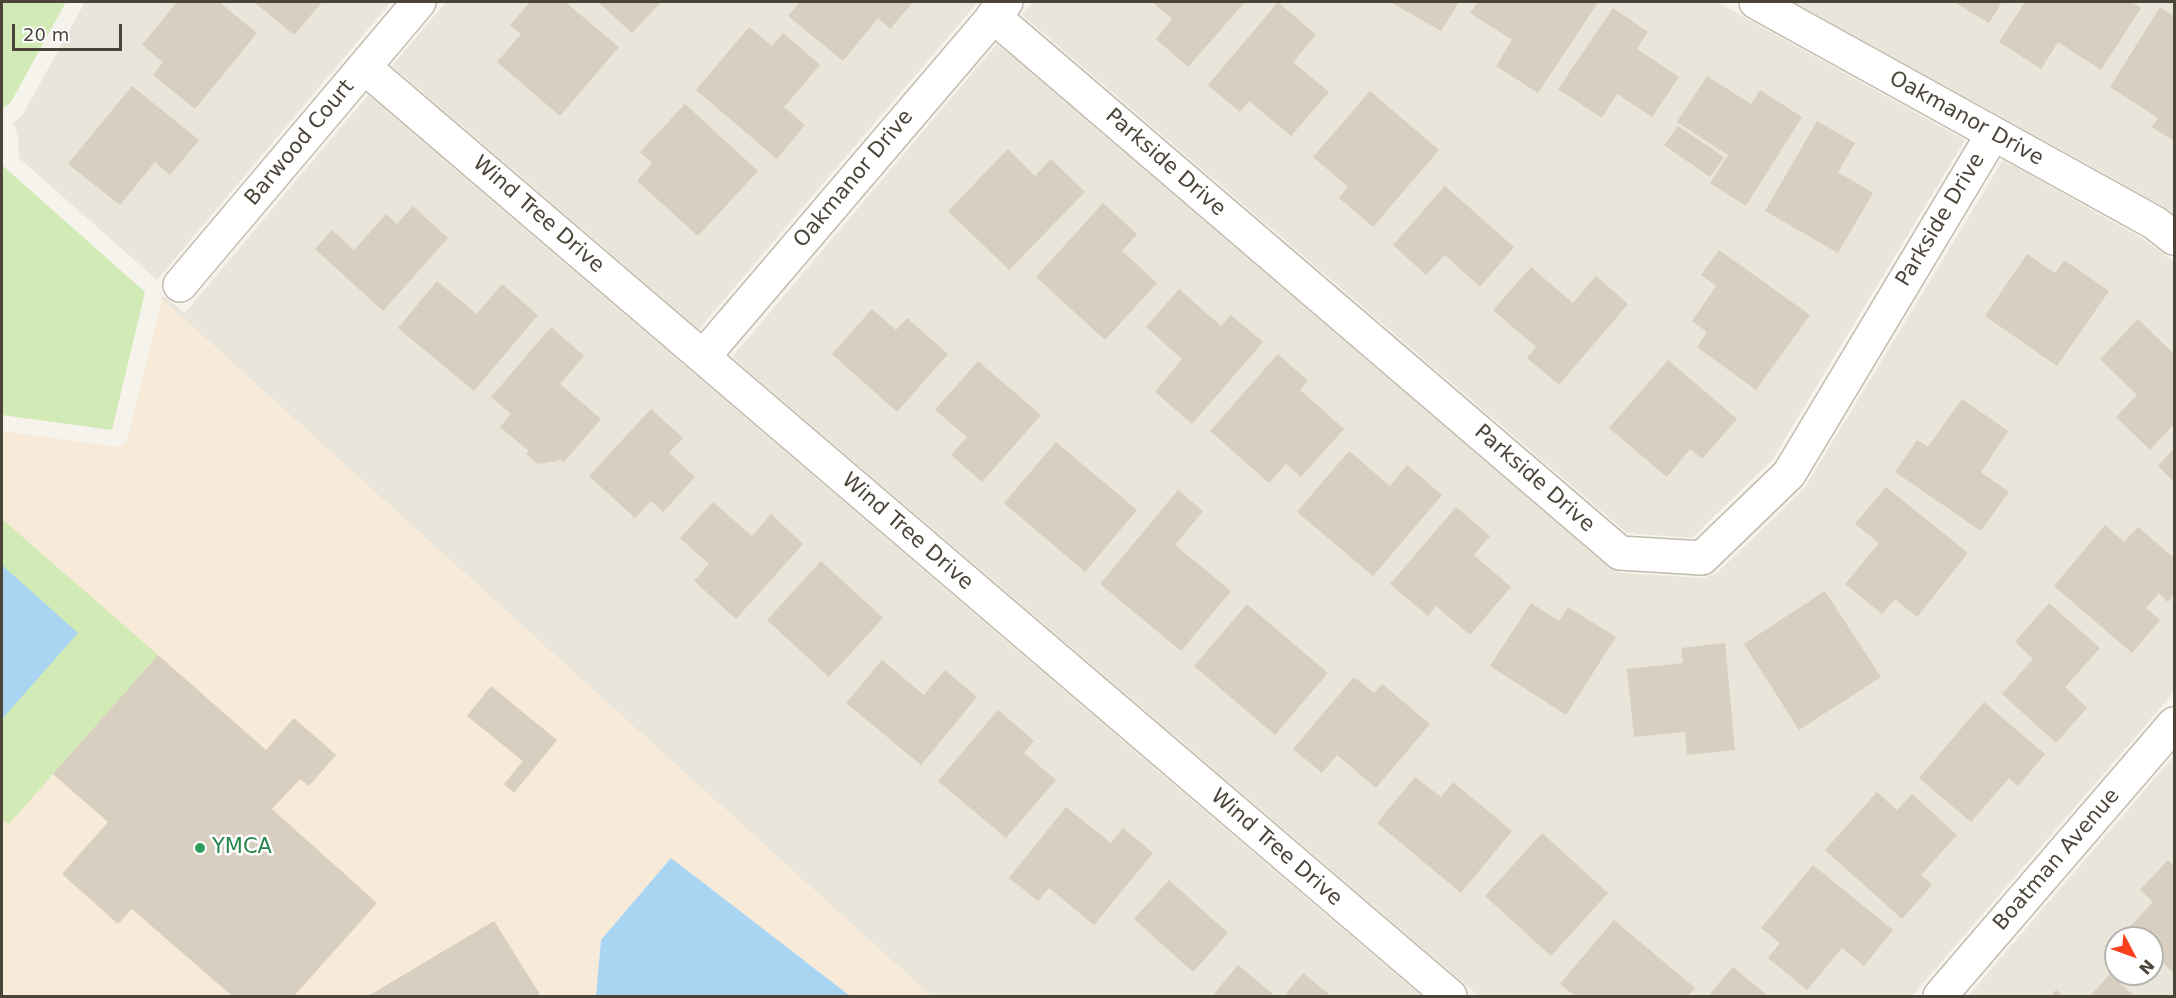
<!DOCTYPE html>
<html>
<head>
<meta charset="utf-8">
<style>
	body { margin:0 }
	#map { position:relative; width:2176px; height:998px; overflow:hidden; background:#f6f3ec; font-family:"DejaVu Sans",sans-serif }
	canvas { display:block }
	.frame { position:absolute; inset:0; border:3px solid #4b4439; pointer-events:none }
	.north { position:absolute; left:2104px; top:926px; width:60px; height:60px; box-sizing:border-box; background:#fff; border:2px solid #b7b4b0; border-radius:50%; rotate:131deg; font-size:16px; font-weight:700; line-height:24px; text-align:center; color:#4b4439 }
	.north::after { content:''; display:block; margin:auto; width:21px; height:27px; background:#fc3f1d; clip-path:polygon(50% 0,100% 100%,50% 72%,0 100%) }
	.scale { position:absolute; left:12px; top:24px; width:110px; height:27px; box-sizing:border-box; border:3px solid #4b4439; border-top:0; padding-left:8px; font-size:18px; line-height:21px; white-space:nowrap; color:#4b4439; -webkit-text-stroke:4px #fff; paint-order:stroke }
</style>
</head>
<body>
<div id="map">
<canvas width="2176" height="998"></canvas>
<div class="frame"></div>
<div class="north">N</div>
<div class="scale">20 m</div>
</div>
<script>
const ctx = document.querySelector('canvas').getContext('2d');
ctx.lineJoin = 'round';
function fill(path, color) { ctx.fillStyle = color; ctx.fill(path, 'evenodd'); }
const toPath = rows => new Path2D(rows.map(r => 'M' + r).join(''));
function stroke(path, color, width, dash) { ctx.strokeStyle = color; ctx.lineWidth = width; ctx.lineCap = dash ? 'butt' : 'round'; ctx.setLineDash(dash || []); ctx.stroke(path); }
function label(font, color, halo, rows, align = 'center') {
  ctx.font = font + ' "DejaVu Sans",sans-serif'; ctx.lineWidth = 5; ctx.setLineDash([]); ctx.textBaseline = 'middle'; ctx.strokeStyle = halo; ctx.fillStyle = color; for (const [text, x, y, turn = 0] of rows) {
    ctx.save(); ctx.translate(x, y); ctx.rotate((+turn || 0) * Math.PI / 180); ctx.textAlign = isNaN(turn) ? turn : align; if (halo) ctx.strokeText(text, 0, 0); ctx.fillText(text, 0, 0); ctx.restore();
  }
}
fill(toPath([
	[85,2,391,2,157,280,19,158,18,137,13,123,22,116],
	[446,2,978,2,699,329,392,66],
	[1034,2,1717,2,1965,140,1772,460,1692,538,1627,533,1022,15],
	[1794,2,2174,2,2174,215,2163,206],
	[997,44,1608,567,1622,573,1703,578,1717,573,1804,489,2003,160,2145,240,2174,262,2174,692,1912,996,1479,996,732,357],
	[368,95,1421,996,931,996,162,299,162,295,185,313],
	[2174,756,2174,996,1968,996],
	[2116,938,2152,938,2152,974,2116,974]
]), '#eae5da');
fill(toPath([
	[162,299,931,996,850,996,671,858,601,940,596,996,2,996,2,431,118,447,127,441]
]), '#f7ead8');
fill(toPath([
	[2,2,66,2,11,102,2,109],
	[2,165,145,292,112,430,2,415],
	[2,519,158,655,9,824,2,820]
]), '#d2eab5');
fill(toPath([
	[2,565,78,633,2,719],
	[671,858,753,921,850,996,596,996,601,940]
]), '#a9d4f2');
fill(toPath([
	[177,2,219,2,257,33,195,109,153,75,163,62,142,45],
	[254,2,322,2,294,35],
	[530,2,565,2,619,47,560,116,497,62,521,34,510,25],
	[598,2,661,2,632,33],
	[800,2,913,2,890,29,878,18,843,61,788,16],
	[1152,2,1245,2,1188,67,1156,39,1172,19],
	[1278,2,1316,35,1293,62,1329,92,1291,136,1249,101,1240,112,1208,85],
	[1390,2,1459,2,1441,31],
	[1478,2,1593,2,1597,4,1538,93,1496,66,1512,40,1470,13],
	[1954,2,2002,2,1989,23],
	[2025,2,2132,2,2141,8,2101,70,2058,42,2041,69,1999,42],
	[2160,7,2174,16,2174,141,2152,127,2158,118,2110,87],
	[1613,8,1648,32,1637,49,1679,77,1652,117,1617,94,1602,118,1558,89],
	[749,27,772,46,783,33,820,65,784,107,805,125,777,159,696,90],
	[1707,76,1751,104,1760,90,1802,117,1746,206,1710,183,1728,155,1677,122],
	[132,86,199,140,170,175,155,162,120,205,68,164],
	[1370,91,1439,150,1373,227,1339,198,1348,187,1313,157],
	[685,104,758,171,698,236,637,181,652,163,640,152],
	[1817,121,1855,143,1838,172,1873,193,1838,253,1765,211],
	[1678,126,1724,157,1710,177,1664,145],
	[1008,149,1035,176,1051,159,1085,192,1009,270,948,211],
	[1445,186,1514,247,1480,287,1445,255,1426,275,1393,245],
	[1103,203,1137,234,1122,251,1157,283,1105,340,1036,277],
	[413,206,448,238,383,311,315,249,332,230,354,250,386,214,397,224],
	[1719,250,1810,315,1756,390,1697,347,1707,332,1692,321,1716,286,1701,275],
	[2027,254,2055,273,2064,260,2109,291,2057,366,1985,316],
	[1531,267,1573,303,1596,276,1628,304,1559,385,1527,358,1536,347,1493,310],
	[437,281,477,314,502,284,538,315,474,391,398,328],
	[1179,289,1221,326,1231,315,1263,342,1192,424,1155,392,1182,359,1146,327],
	[872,309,896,330,907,318,948,354,897,412,832,354],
	[2138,319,2174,354,2174,424,2150,450,2116,417,2137,395,2100,359],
	[551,327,584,356,560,384,601,419,564,462,560,459,558,461,538,464,526,454,529,451,500,427,511,414,491,397],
	[1278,354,1308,381,1300,390,1344,429,1301,477,1286,464,1269,483,1210,431],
	[1668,360,1737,419,1702,459,1690,449,1667,477,1609,428],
	[978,361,1041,415,982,482,951,455,967,437,935,410],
	[1962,399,2008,431,1981,472,2009,492,1981,531,1895,472,1917,440,1928,447],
	[651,409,683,438,669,453,695,477,663,512,651,501,635,518,589,476],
	[1056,442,1137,510,1085,572,1004,503],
	[2174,448,2174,482,2158,466],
	[1349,451,1390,486,1407,465,1442,495,1373,576,1297,512],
	[1886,487,1968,553,1917,617,1895,599,1882,614,1845,584,1879,543,1855,524],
	[1178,490,1203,511,1175,545,1231,591,1181,651,1100,584],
	[713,502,752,536,771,514,803,544,736,619,694,581,709,564,680,538],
	[1456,507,1490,536,1474,555,1511,587,1470,635,1436,606,1428,616,1390,584],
	[2105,525,2124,542,2138,527,2174,558,2174,594,2168,602,2159,593,2146,608,2160,620,2132,653,2054,586],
	[821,561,883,618,829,677,767,620],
	[1825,591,1881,677,1799,730,1744,644],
	[1531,603,1559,621,1568,607,1616,637,1566,715,1490,666],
	[2049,603,2100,648,2065,687,2087,708,2056,743,2002,694,2033,659,2015,642],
	[1247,604,1328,673,1275,735,1194,666],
	[1725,643,1735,750,1687,755,1685,732,1634,737,1627,669,1683,663,1681,648],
	[158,655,266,750,294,718,336,755,309,786,300,779,272,809,377,903,294,996,232,996,132,909,118,924,62,874,108,822,53,774],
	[882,660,924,695,945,670,977,697,921,765,846,703],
	[1354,677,1374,693,1382,684,1430,724,1376,788,1337,755,1322,773,1293,749],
	[491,686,557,740,514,793,504,784,523,761,467,716],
	[1984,702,2045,754,2018,786,2009,778,1971,822,1919,778],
	[998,710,1034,741,1024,753,1056,780,1006,838,938,781],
	[1415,777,1441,797,1453,782,1512,831,1461,893,1377,823],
	[1877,792,1897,810,1912,794,1957,835,1921,875,1932,885,1902,919,1825,850],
	[1066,807,1111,843,1123,828,1153,853,1094,925,1049,888,1038,901,1009,878],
	[1542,833,1608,893,1551,956,1485,896],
	[2168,860,2174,866,2174,973,2152,953,2152,938,2135,938,2127,930,2153,902,2140,890],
	[1813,865,1893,930,1864,966,1842,948,1807,990,1768,958,1780,943,1761,928],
	[1169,880,1228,933,1193,972,1134,919],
	[1614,920,1695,988,1688,996,1575,996,1560,984],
	[494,921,541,996,368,996],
	[1238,965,1275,996,1212,996],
	[1733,967,1768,996,1708,996],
	[1303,973,1331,996,1284,996],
	[2110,974,2134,996,2090,996],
	[2056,990,2063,996,2051,996]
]), '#d8cfc1');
const minor = toPath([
	[1756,2,2155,223,2174,238],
	[993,16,1620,553,1702,558,1789,474,1993,134],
	[364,67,1450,996],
	[180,285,419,2],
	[703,357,1006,2],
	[1940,996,2174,724]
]);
stroke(minor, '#c2bbae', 36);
stroke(minor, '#fff', 33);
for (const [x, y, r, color] of [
	[200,848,6,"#2e9e5b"]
]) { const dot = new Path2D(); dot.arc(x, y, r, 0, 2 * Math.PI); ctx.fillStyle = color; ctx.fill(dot); stroke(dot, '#fff', 2); }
label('21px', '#4b4439', '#fff', [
	["Oakmanor Drive",1966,119,29],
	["Barwood Court",300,143,-50],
	["Parkside Drive",1165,163,41],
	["Oakmanor Drive",854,179,-50],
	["Wind Tree Drive",538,215,41],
	["Parkside Drive",1941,220,-59],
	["Parkside Drive",1534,479,41],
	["Wind Tree Drive",907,532,41],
	["Wind Tree Drive",1276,848,41],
	["Boatman Avenue",2057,860,-49]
]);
label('21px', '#27864d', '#fff', [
	["YMCA",212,848]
], 'left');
</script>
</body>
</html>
